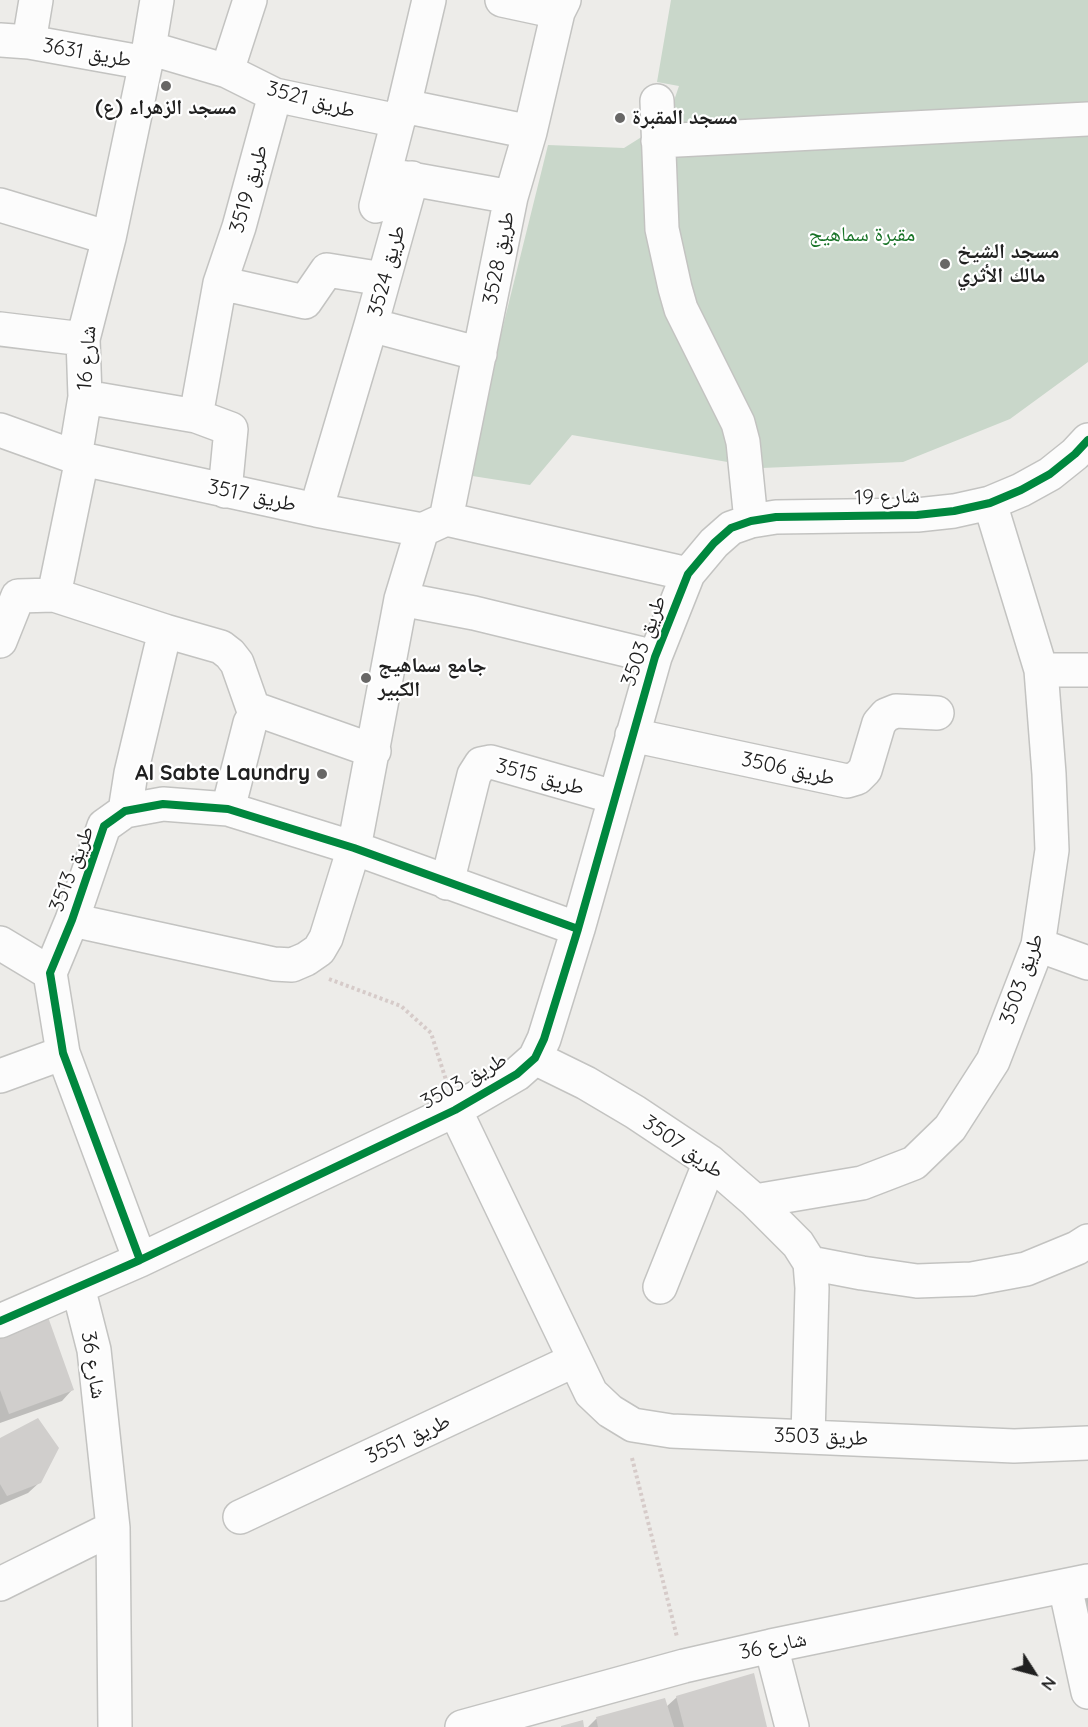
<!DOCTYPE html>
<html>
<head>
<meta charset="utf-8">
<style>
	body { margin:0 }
	#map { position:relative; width:1088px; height:1727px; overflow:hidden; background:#edece9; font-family:Quicksand,sans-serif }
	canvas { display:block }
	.north { position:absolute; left:1004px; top:1643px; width:60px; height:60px; -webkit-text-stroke:4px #fff; paint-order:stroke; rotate:126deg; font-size:16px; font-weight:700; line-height:24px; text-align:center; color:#202020 }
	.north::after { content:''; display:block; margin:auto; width:21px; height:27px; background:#202020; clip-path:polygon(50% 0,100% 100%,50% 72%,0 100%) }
</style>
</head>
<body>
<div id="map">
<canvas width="1088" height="1727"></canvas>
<div class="north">N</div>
</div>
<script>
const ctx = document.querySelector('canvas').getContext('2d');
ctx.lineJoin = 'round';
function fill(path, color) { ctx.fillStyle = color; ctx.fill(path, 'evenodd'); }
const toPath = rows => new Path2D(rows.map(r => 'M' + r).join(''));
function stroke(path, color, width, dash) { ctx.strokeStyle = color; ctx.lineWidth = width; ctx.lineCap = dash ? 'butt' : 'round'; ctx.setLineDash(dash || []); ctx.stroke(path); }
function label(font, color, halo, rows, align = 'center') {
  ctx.font = font + ' Quicksand,"Noto Naskh Arabic",sans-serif'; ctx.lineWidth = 4.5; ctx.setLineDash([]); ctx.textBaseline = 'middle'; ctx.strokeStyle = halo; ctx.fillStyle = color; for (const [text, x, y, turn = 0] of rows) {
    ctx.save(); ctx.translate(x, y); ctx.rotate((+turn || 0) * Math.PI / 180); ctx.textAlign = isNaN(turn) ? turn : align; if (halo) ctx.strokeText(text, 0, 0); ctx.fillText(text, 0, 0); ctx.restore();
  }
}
fill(toPath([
	[671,0,1088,0,1088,362,1010,419,903,462,762,468,572,435,530,485,466,475,548,145,624,148,667,121,679,86,657,82]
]), '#c9d7ca');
fill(toPath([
	[0,1336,72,1390,62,1401,0,1423],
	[0,1439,40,1482,28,1493,0,1505],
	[1088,1587,1088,1659,1075,1598],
	[677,1697,765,1727,588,1727,596,1719,666,1707]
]), '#0003');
fill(toPath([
	[48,1317,74,1390,9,1414,0,1390,0,1334],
	[38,1418,59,1448,41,1483,7,1496,0,1484,0,1438],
	[754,1673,767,1727,684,1727,676,1696],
	[665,1698,674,1727,598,1727,596,1717],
	[583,1720,584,1727,561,1727,561,1726]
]), '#d0cecc');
const minor = toPath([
	[502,0,558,12],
	[0,40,29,42,146,63],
	[29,42,36,0],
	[149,48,227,71,275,95,398,121],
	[227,71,250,0],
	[657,101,662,229,675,288,681,309,738,423,743,442,751,521],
	[404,106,530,132],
	[658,141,1088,119],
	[389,175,511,197],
	[412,178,371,325,480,354],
	[0,205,109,238],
	[376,206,398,121,404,106,429,0],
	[220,283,305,302,327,270,383,279],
	[0,329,83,339],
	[85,397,196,416,231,429,225,491],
	[196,416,220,283,239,227,275,95],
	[0,430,75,457],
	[82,459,316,510,422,530],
	[316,510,371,325],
	[446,519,511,197,530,132,558,12,564,0],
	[446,519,688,574],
	[54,595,82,459,75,457,85,397,83,339,109,238,149,48,157,0],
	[401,599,474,613,655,657],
	[165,631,221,647,230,654,237,663,255,714],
	[0,641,18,596,54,595,165,631,131,773,125,811],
	[1041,670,1088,670],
	[632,735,847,781,857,778,865,770,879,723,886,715,896,711,937,713],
	[228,809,250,723,255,714,261,711,374,751],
	[447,883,474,775,481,764,491,762,614,797],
	[72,920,274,964,292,965,306,959,319,950,326,938,354,848,401,599,422,530,446,519],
	[0,943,50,973],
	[1038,945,1088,963],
	[535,1058,586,1083,635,1112,710,1162,755,1201,798,1244,810,1263,812,1288,808,1437],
	[0,1076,63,1053],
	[455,1110,591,1393,610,1411,633,1425,671,1431,1014,1446,1088,1443],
	[755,1201,862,1183,914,1163,950,1128,993,1061,1038,945,1052,850,1049,774,1041,670,990,503],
	[140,1260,63,1053,50,973,72,920,104,826,125,811,163,804,228,809,354,848,578,929],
	[810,1263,862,1273,917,1281,972,1279,1026,1269,1077,1248,1088,1241],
	[78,1287,94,1350,113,1528,115,1727],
	[660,1287,710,1162],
	[0,1321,140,1260,455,1110,517,1074,535,1058,544,1039,578,929,655,657,688,574,714,543,731,528,751,521,776,517,917,515,954,511,990,503,1021,490,1050,474,1075,454,1088,440],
	[240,1517,575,1360],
	[0,1584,113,1528],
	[1065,1586,1088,1692],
	[771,1646,792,1727],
	[462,1727,684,1666,771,1646,1088,1581]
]);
stroke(minor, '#c3c3c1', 36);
stroke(toPath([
	[329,979,401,1006,431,1033,446,1080],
	[632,1458,677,1637]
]), '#d6cbc9', 4, [3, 3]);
stroke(minor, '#fcfcfc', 33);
stroke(toPath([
	[140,1260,63,1053,50,973,72,920,104,826,125,811,163,804,228,809,354,848,578,929],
	[0,1321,140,1260,455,1110,517,1074,535,1058,544,1039,578,929,655,657,688,574,714,543,731,528,751,521,776,517,917,515,954,511,990,503,1021,490,1050,474,1075,454,1088,440]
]), '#00873e', 8);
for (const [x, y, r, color] of [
	[166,86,6,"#686766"],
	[620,118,6,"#686766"],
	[945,264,6,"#686766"],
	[366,678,6,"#686766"],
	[322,774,6,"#686766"]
]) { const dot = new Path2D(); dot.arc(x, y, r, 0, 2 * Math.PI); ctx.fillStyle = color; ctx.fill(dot); stroke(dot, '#fff', 2); }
label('21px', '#202020', '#fff', [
	["طريق 3631",87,53,10],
	["طريق 3521",311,100,15],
	["طريق 3519",249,189,-74],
	["طريق 3528",499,258,-79],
	["طريق 3524",387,271,-75],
	["شارع 16",87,358,-86],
	["طريق 3517",252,496,12],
	["شارع 19",887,497,-2],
	["طريق 3503",644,641,-70],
	["طريق 3506",788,769,12],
	["طريق 3515",540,777,15],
	["طريق 3513",72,869,-69],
	["طريق 3503",1022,979,-71],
	["طريق 3503",464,1081,-29],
	["طريق 3507",683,1147,35],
	["شارع 36",93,1365,81],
	["طريق 3503",821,1437,2],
	["طريق 3551",408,1439,-25],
	["شارع 36",773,1646,-12]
]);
label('bold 21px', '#202020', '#fff', [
	["مسجد الزهراء (ع)",166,108,"center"],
	["مسجد المقبرة",632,118],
	["مسجد الشيخ",957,252],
	["مالك الأثري",957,276],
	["جامع سماهيج",378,666],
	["الكبير",378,690],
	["Al Sabte Laundry",310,774,"right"]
], 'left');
label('21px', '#187327', '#fff', [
	["مقبرة سماهيج",862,235]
]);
</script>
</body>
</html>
